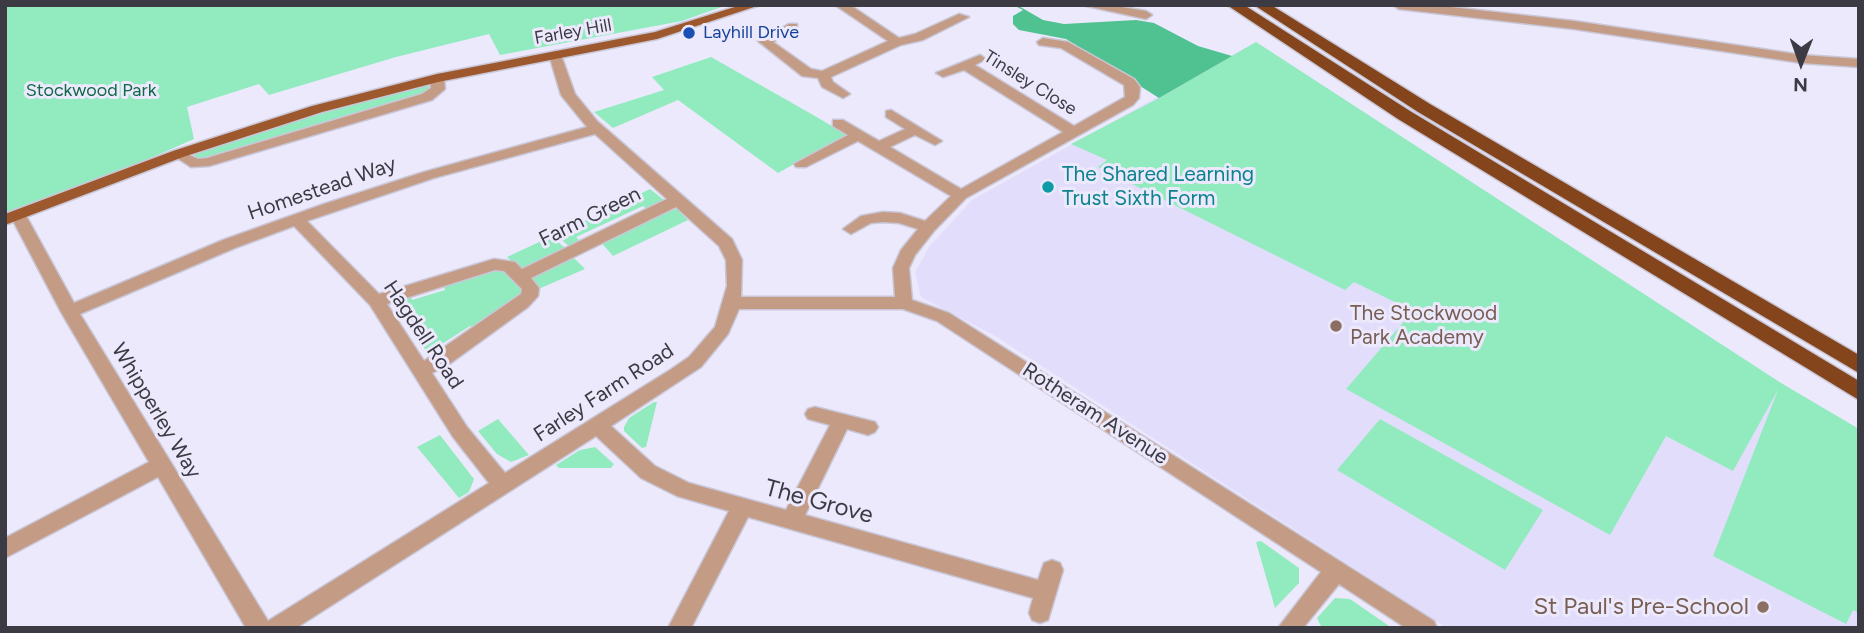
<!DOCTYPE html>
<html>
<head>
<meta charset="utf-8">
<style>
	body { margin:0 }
	#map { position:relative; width:1864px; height:633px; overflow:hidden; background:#ece9fc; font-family:Figtree,sans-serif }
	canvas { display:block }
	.frame { position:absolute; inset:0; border:7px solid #3c3b44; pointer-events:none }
	.north { position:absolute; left:1766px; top:28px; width:70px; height:70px; -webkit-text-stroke:5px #ece9fc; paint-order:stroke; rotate:181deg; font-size:19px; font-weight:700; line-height:28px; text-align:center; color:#3c3b44 }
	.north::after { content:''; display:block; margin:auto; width:24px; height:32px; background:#3c3b44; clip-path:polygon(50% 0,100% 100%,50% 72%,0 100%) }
</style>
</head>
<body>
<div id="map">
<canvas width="1864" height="633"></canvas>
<div class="frame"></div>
<div class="north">N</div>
</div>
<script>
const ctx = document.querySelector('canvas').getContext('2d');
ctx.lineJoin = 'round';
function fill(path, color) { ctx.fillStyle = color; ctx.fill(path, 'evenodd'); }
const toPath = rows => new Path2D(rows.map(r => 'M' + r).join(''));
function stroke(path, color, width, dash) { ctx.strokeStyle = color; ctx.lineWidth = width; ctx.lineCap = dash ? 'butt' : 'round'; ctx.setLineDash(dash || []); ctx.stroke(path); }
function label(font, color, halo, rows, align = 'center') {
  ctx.font = font + ' Figtree,sans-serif'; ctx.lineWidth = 6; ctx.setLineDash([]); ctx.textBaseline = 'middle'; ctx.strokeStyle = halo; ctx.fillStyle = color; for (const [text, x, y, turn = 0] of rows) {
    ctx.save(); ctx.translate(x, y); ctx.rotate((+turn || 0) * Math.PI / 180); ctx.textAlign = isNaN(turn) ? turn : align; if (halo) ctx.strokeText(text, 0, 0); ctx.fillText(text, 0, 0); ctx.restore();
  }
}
fill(toPath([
	[1256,42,1781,383,1859,429,1859,628,1447,628,995,336,921,297,915,272,929,247,972,200]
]), '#e3ddfc');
fill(toPath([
	[5,5,727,5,682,21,500,55,489,34,396,57,269,95,259,84,187,107,194,139,69,194,5,217],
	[1256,42,1781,383,1859,429,1859,613,1853,610,1846,624,1713,556,1778,390,1733,471,1666,436,1610,535,1346,389,1413,311,1354,282,1345,290,1098,167,1107,160,1071,144,1159,98],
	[711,57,815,116,847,135,778,173,678,100,613,128,594,112,664,90,652,77],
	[424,85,435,88,423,95,199,162,193,159,195,153,269,128],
	[650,189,664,200,649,211,643,206,576,237,582,243,571,248,556,235],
	[677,209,688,220,613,256,599,240,667,210],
	[552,236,567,250,526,268,518,267,507,257],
	[571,255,585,269,536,290,531,277],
	[499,267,526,289,524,296,478,329,470,326,442,344,450,350,431,358,392,301,411,296,412,300,445,290,443,283],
	[654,402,657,402,646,447,642,448,624,431,624,427,629,418],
	[498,419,529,455,511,462,497,454,478,431],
	[1380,419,1543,510,1505,570,1337,470],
	[440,435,474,479,469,492,459,498,417,447],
	[595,447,614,464,611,468,559,468,556,465,580,450],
	[1261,541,1299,568,1299,583,1275,608,1256,542],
	[1335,598,1350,599,1392,628,1322,628,1317,618]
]), '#92ebbf');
fill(toPath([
	[1013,5,1017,5,1043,20,1064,24,1136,20,1154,23,1198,46,1232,56,1159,98,1066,39,1019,30,1013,24,1013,16,1023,10]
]), '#50c190');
const minor = toPath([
	[835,5,850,5,899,38,915,34,959,14,969,17,923,40,901,45,831,77,833,82,850,94,843,98,822,87,818,78,802,76,758,41,789,24,797,24,797,30,773,42,811,69,822,71,888,41,835,5],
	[1082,5,1110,5,1146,11,1152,15,1146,19,1082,5],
	[1393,5,1433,5,1574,21,1802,55,1859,59,1859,67,1802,63,1574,29,1399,9,1393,5],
	[1043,38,1068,42,1134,79,1140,87,1139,98,1133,105,966,198,934,231,915,255,909,268,912,300,949,313,1434,621,1437,628,1406,628,1339,584,1303,628,1278,628,1321,572,937,321,903,309,739,309,728,334,701,367,611,426,655,466,689,483,786,510,830,425,808,419,805,414,808,409,815,407,875,422,878,427,875,432,868,435,847,429,805,515,1038,580,1044,563,1052,560,1060,563,1063,570,1048,620,1040,623,1032,620,1029,613,1033,598,748,517,691,628,668,628,729,511,677,496,641,478,596,436,296,628,246,628,158,477,5,558,5,538,149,462,61,312,10,215,12,212,24,212,74,303,223,240,324,204,424,172,587,127,561,95,549,55,555,51,561,55,575,94,597,121,732,239,742,260,741,297,895,297,893,268,901,250,918,229,899,223,883,222,871,223,851,234,843,229,861,216,883,212,900,213,925,221,951,196,858,141,806,167,796,167,794,164,848,135,833,126,833,120,843,120,879,141,905,129,886,117,886,111,891,110,942,141,935,145,915,135,890,147,961,189,1063,132,964,70,943,77,936,73,980,55,986,59,975,65,1074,126,1125,97,1124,85,1061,48,1039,45,1037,42,1043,38],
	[595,134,667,199,522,269,515,262,494,259,379,294,307,221,434,178,595,134],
	[676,207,719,246,726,260,727,286,715,327,689,357,670,370,505,473,467,427,432,373,448,365,528,307,538,296,539,288,531,278,676,207],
	[294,226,370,305,453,437,489,483,268,621,80,314,235,248,294,226],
	[495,270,504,271,522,289,521,294,424,361,387,304,495,270],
	[437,74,444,78,445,89,432,100,209,166,191,167,171,154,178,150,198,159,207,158,422,94,431,88,430,78,437,74]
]);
const major = toPath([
	[741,5,760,5,657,39,438,82,322,112,183,157,5,225,5,214,173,151,312,106,437,74,655,32,741,5]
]);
const highway = toPath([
	[1227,5,1244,5,1410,111,1859,381,1859,400,1398,119,1227,5],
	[1254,5,1271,5,1430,104,1859,355,1859,373,1418,112,1254,5]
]);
stroke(minor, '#c9c6d7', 3);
stroke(major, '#c9c6d7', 3);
stroke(highway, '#c9c6d7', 3);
fill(minor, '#c49c86');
fill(major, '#9d582d');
fill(highway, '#84451c');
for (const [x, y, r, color] of [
	[689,33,7,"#1a4fb4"],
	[1048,187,7,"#0f9aa8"],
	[1336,326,7,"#8d6e63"],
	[1763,607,7,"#8d6e63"]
]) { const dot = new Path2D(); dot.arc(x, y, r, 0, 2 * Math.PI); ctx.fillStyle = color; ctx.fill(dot); stroke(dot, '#ece9fc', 2.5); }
label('18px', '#3c3b44', '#ece9fc', [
	["Farley Hill",573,32,-10],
	["Tinsley Close",1030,83,32]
]);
label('18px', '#164399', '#ece9fc', [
	["Layhill Drive",703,33]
], 'left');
label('18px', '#126747', '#ece9fc', [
	["Stockwood Park",91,91]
]);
label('21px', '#0d838f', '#ece9fc', [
	["The Shared Learning",1062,175],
	["Trust Sixth Form",1062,199]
], 'left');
label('21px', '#3c3b44', '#ece9fc', [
	["Homestead Way",322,189,-19],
	["Farm Green",590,217,-26],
	["Hagdell Road",423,335,56],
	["Farley Farm Road",604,393,-33],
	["Whipperley Way",156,411,59],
	["Rotheram Avenue",1095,414,33]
]);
label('21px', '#785e54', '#ece9fc', [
	["The Stockwood",1350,314],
	["Park Academy",1350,338]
], 'left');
label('24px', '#3c3b44', '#ece9fc', [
	["The Grove",819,502,15]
]);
label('24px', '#785e54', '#ece9fc', [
	["St Paul's Pre-School",1749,607]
], 'right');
</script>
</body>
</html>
